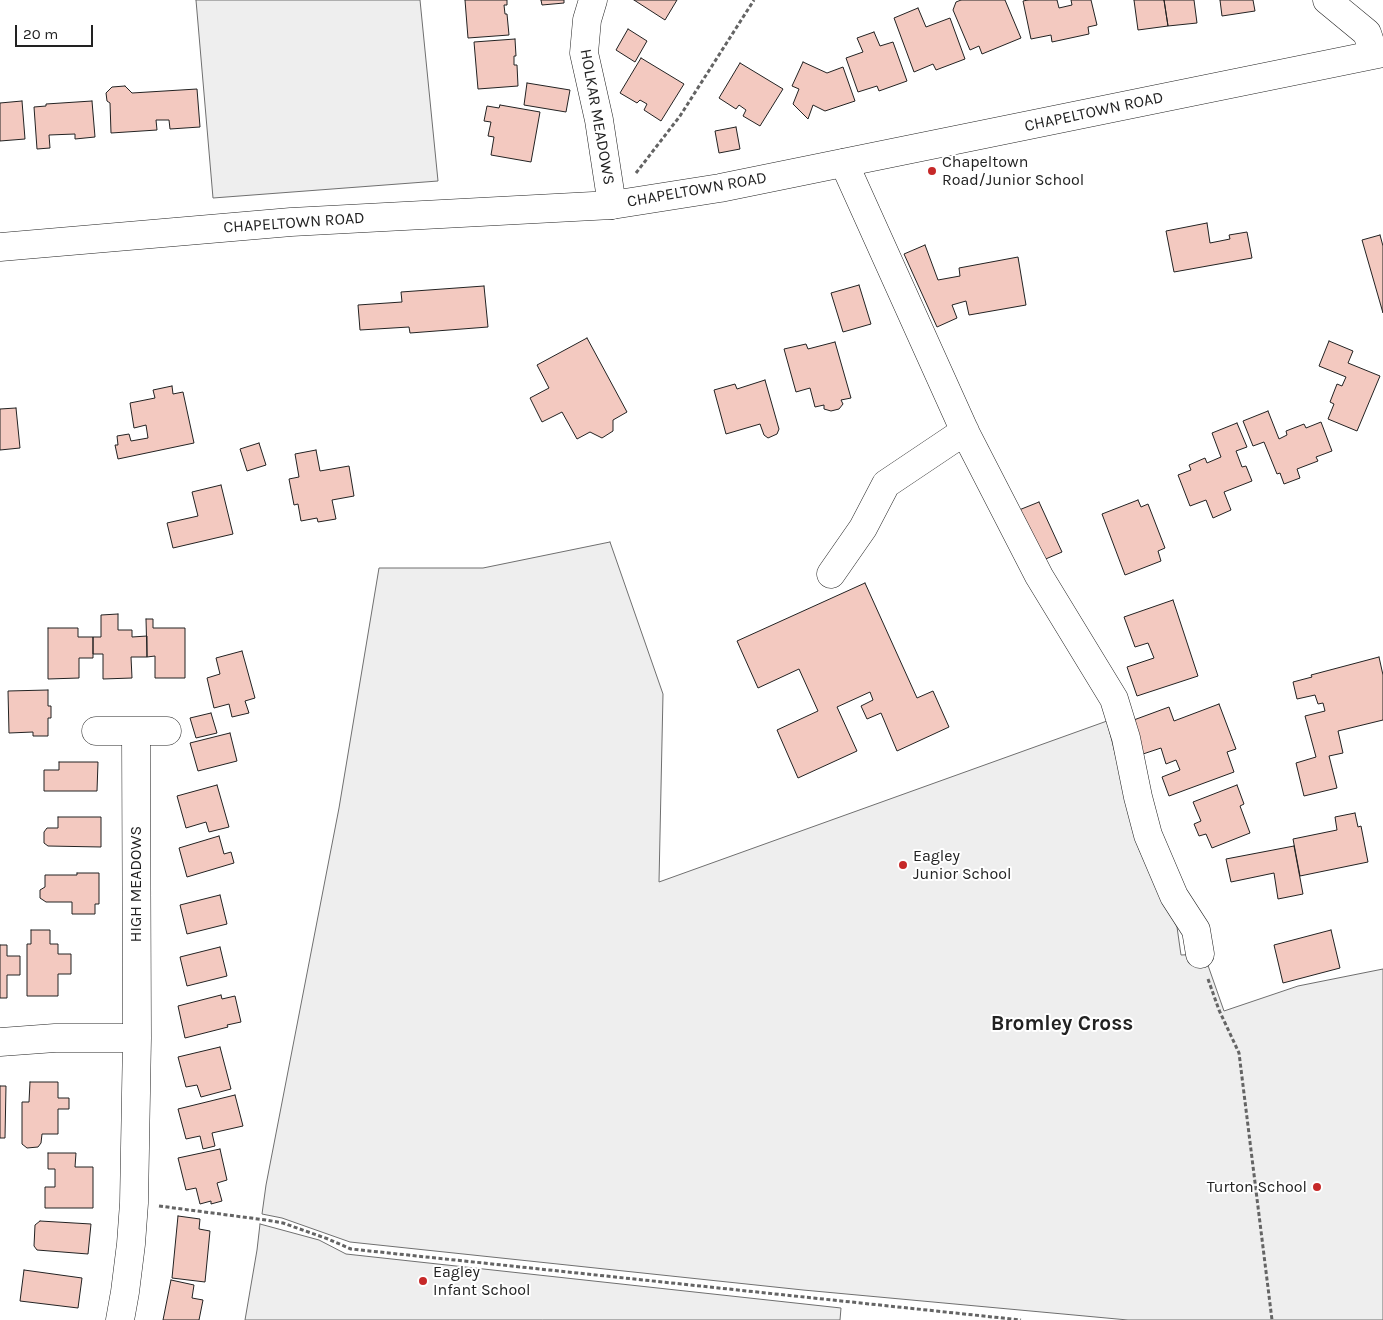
<!DOCTYPE html>
<html>
<head>
<meta charset="utf-8">
<style>
	body { margin:0 }
	#map { position:relative; width:1383px; height:1320px; overflow:hidden; background:#fff; font-family:Karla,sans-serif }
	canvas { display:block }
	.scale { position:absolute; left:15px; top:25px; width:78px; height:22px; box-sizing:border-box; border:2px solid #222; border-top:0; padding-left:6px; font-size:15px; line-height:18px; white-space:nowrap; color:#222; -webkit-text-stroke:4px #fff; paint-order:stroke }
</style>
</head>
<body>
<div id="map">
<canvas width="1383" height="1320"></canvas>
<div class="scale">20 m</div>
</div>
<script>
const ctx = document.querySelector('canvas').getContext('2d');
ctx.lineJoin = 'round';
function fill(path, color) { ctx.fillStyle = color; ctx.fill(path, 'evenodd'); }
const toPath = rows => new Path2D(rows.map(r => 'M' + r).join(''));
function stroke(path, color, width, dash) { ctx.strokeStyle = color; ctx.lineWidth = width; ctx.lineCap = dash ? 'butt' : 'round'; ctx.setLineDash(dash || []); ctx.stroke(path); }
function label(font, color, halo, rows, align = 'center') {
  ctx.font = font + ' Karla,sans-serif'; ctx.lineWidth = 4; ctx.setLineDash([]); ctx.textBaseline = 'middle'; ctx.strokeStyle = halo; ctx.fillStyle = color; for (const [text, x, y, turn = 0] of rows) {
    ctx.save(); ctx.translate(x, y); ctx.rotate((+turn || 0) * Math.PI / 180); ctx.textAlign = isNaN(turn) ? turn : align; if (halo) ctx.strokeText(text, 0, 0); ctx.fillText(text, 0, 0); ctx.restore();
  }
}
const green = toPath([
	[196,0,420,0,438,181,213,198,196,0],
	[610,542,663,694,659,882,1107,721,1139,849,1177,927,1181,955,1204,954,1224,1011,1298,986,1383,969,1383,1320,1128,1320,803,1290,350,1242,282,1218,262,1214,266,1185,339,808,379,568,483,568,610,542],
	[260,1224,319,1240,346,1254,841,1308,840,1320,245,1320,257,1250,260,1224]
]);
fill(green, '#eee');
stroke(green, '#6f6f6f', 1);
const building = toPath([
	[465,0,507,0,507,5,504,5,505,14,507,14,509,35,468,38,465,0],
	[541,0,564,0,564,3,542,5,541,0],
	[634,0,677,0,665,20,634,0],
	[961,0,1005,0,1021,38,982,54,979,46,970,50,953,10,956,2,961,0],
	[1028,0,1057,0,1059,8,1072,5,1071,0,1091,0,1097,25,1088,27,1089,34,1052,42,1051,35,1031,39,1023,1,1028,0],
	[1134,0,1164,0,1168,26,1138,30,1134,0],
	[1164,0,1194,0,1197,23,1168,26,1164,0],
	[1220,0,1253,0,1255,11,1222,16,1220,0],
	[918,8,926,27,950,18,965,59,936,70,933,64,914,72,894,18,918,8],
	[628,29,647,41,635,62,616,50,628,29],
	[874,32,880,46,893,42,907,81,879,91,877,86,858,92,846,58,863,52,857,38,874,32],
	[515,39,516,56,514,56,514,65,517,65,518,86,478,89,474,42,515,39],
	[641,58,684,84,661,121,644,110,647,104,640,100,637,103,620,93,641,58],
	[803,62,827,73,843,67,855,101,825,111,813,105,808,119,793,104,799,89,792,86,803,62],
	[740,63,783,89,760,126,743,116,746,110,739,105,736,109,719,98,740,63],
	[527,83,570,90,566,112,524,105,527,83],
	[125,86,132,93,197,89,200,127,170,129,169,120,156,120,157,130,111,133,110,103,107,101,106,93,112,87,125,86],
	[22,101,25,139,0,141,0,103,22,101],
	[92,101,95,137,75,139,75,134,49,135,50,148,37,149,34,107,46,106,46,104,92,101],
	[500,105,540,112,531,162,491,155,494,137,488,136,491,122,484,121,487,106,499,108,500,105],
	[736,127,740,149,719,153,715,131,736,127],
	[1207,223,1210,243,1230,239,1229,235,1247,232,1252,258,1174,272,1166,231,1207,223],
	[1380,235,1383,246,1383,313,1362,240,1380,235],
	[925,245,938,280,960,276,959,268,1018,257,1026,305,969,315,966,301,952,305,957,318,937,327,904,254,925,245],
	[859,285,871,324,843,332,831,293,859,285],
	[484,286,488,327,410,333,409,327,360,330,358,305,402,302,401,292,484,286],
	[587,338,627,412,613,420,613,431,602,438,590,432,577,439,562,412,542,422,530,398,549,388,537,365,587,338],
	[1329,341,1353,351,1348,363,1380,376,1357,431,1328,419,1334,404,1330,402,1337,384,1342,386,1346,377,1319,366,1329,341],
	[835,342,851,398,841,400,843,404,839,409,831,411,824,409,824,405,815,407,810,388,796,392,784,349,806,344,808,349,835,342],
	[765,380,779,429,777,434,768,438,764,435,760,424,726,434,714,390,735,384,737,389,765,380],
	[172,386,173,394,183,392,194,443,118,459,115,445,118,445,117,436,129,434,131,441,148,438,146,425,134,428,130,403,155,398,153,390,172,386],
	[16,408,20,448,0,450,0,409,16,408],
	[1268,411,1279,439,1287,435,1286,431,1304,424,1306,428,1321,422,1332,451,1316,457,1318,461,1297,469,1300,478,1284,484,1280,473,1277,474,1264,442,1253,446,1243,421,1268,411],
	[1237,423,1247,447,1236,451,1242,467,1246,466,1252,481,1224,492,1231,510,1213,518,1206,500,1190,506,1178,475,1191,470,1189,465,1205,458,1207,463,1221,457,1212,433,1237,423],
	[259,443,266,465,247,471,240,449,259,443],
	[316,450,320,471,349,466,354,496,332,500,336,519,318,522,317,518,301,521,298,504,294,505,289,479,299,477,295,454,316,450],
	[221,485,233,534,173,548,167,523,198,516,192,492,221,485],
	[1138,500,1141,507,1148,504,1165,548,1158,551,1161,561,1125,575,1102,514,1138,500],
	[1039,502,1062,552,1041,561,1019,510,1039,502],
	[865,583,917,698,933,691,949,727,897,751,881,713,867,719,861,706,873,700,870,692,837,707,857,751,798,778,777,730,818,711,799,669,758,688,737,641,865,583],
	[1173,600,1198,676,1137,696,1127,667,1154,658,1148,643,1135,647,1124,617,1173,600],
	[118,614,118,630,132,630,132,637,147,636,147,657,131,657,132,678,103,679,103,654,93,654,93,637,101,637,101,615,118,614],
	[146,619,153,619,153,628,185,628,185,678,155,678,155,656,147,657,146,619],
	[48,628,78,628,78,637,93,637,93,658,79,658,79,678,48,679,48,628],
	[242,651,255,698,245,701,249,713,232,717,229,704,214,708,207,678,220,674,216,658,242,651],
	[1379,657,1383,675,1383,720,1338,731,1343,753,1329,756,1337,788,1304,796,1296,763,1316,757,1305,716,1325,711,1323,703,1318,704,1315,695,1297,699,1293,682,1312,677,1311,675,1379,657],
	[48,690,48,706,51,706,51,718,48,718,48,736,33,736,33,732,9,733,8,691,48,690],
	[1219,704,1236,749,1227,752,1234,772,1169,796,1162,777,1180,770,1176,760,1166,764,1161,748,1143,754,1131,721,1169,707,1174,721,1219,704],
	[211,713,217,733,196,738,190,718,211,713],
	[230,733,237,761,198,771,190,743,230,733],
	[59,762,98,762,97,791,44,791,44,770,59,770,59,762],
	[217,785,229,827,209,832,206,822,186,828,177,796,217,785],
	[1237,785,1244,804,1240,806,1250,833,1212,848,1206,834,1199,836,1194,824,1201,821,1193,802,1237,785],
	[1355,813,1358,827,1361,826,1368,862,1300,876,1293,839,1337,830,1335,817,1355,813],
	[58,817,101,817,101,847,48,846,44,843,44,832,47,828,58,828,58,817],
	[219,836,224,854,231,852,234,863,187,877,179,848,219,836],
	[1294,846,1303,894,1278,899,1274,873,1231,882,1226,859,1294,846],
	[77,873,99,873,99,904,95,904,95,914,72,914,72,902,46,902,40,898,40,890,45,887,45,875,77,875,77,873],
	[220,895,227,924,187,934,180,905,220,895],
	[31,930,50,930,50,944,58,944,58,954,71,954,71,974,58,974,58,996,27,996,27,944,31,944,31,930],
	[1331,930,1340,968,1283,983,1274,945,1331,930],
	[0,945,7,945,7,956,20,956,20,975,7,975,7,998,0,998,0,945],
	[220,947,227,976,187,986,180,957,220,947],
	[221,995,222,999,235,996,241,1022,227,1025,228,1027,185,1038,178,1006,221,995],
	[220,1047,231,1089,201,1097,197,1085,186,1087,178,1057,220,1047],
	[30,1082,58,1082,58,1098,69,1098,69,1109,58,1109,58,1134,42,1134,41,1143,38,1147,27,1148,22,1144,22,1102,29,1102,30,1082],
	[0,1086,6,1086,5,1138,0,1138,0,1086],
	[235,1095,243,1126,212,1133,215,1146,203,1149,200,1136,186,1139,178,1109,235,1095],
	[220,1149,227,1180,217,1183,222,1201,211,1204,211,1201,200,1204,196,1188,186,1190,178,1158,220,1149],
	[48,1153,76,1153,75,1167,93,1167,93,1208,45,1208,45,1187,55,1187,55,1169,48,1169,48,1153],
	[178,1216,200,1219,199,1229,210,1231,205,1282,172,1278,178,1216],
	[40,1221,91,1224,88,1254,37,1250,34,1246,35,1225,40,1221],
	[24,1270,82,1278,78,1308,20,1301,24,1270],
	[171,1280,194,1285,192,1298,203,1300,199,1320,163,1320,171,1280]
]);
fill(building, '#f3c9c0');
stroke(building, '#222', 1);
const minor = toPath([
	[593,0,587,20,584,53,599,120,612,205],
	[1327,0,1367,33,1374,54],
	[844,163,966,434,1039,576,1114,699,1126,738,1138,797,1148,835,1174,896,1196,930,1200,954],
	[831,574,863,528,886,484,965,431],
	[96,731,167,731],
	[0,1042,55,1038,137,1038],
	[120,1320,125,1292,131,1244,134,1203,137,1038,136,731]
]);
const major = toPath([
	[0,247,291,222,612,205,720,188,1383,53]
]);
stroke(minor, '#222', 29);
stroke(major, '#222', 29);
stroke(toPath([
	[636,173,680,116,754,0],
	[1208,979,1219,1010,1239,1053,1272,1320],
	[159,1206,266,1220,283,1223,328,1239,351,1249,1021,1320]
]), '#646464', 3, [4, 2.5]);
stroke(minor, '#fff', 28);
stroke(major, '#fff', 28);
for (const [x, y, r, color] of [
	[932,171,5,"#c62828"],
	[903,865,5,"#c62828"],
	[1317,1187,5,"#c62828"],
	[423,1281,5,"#c62828"]
]) { const dot = new Path2D(); dot.arc(x, y, r, 0, 2 * Math.PI); ctx.fillStyle = color; ctx.fill(dot); stroke(dot, '#fff', 2); }
label('16px', '#222', '#fff', [
	["CHAPELTOWN ROAD",1094,112,-12],
	["HOLKAR MEADOWS",597,117,80],
	["CHAPELTOWN ROAD",697,190,-10],
	["CHAPELTOWN ROAD",294,223,-4],
	["HIGH MEADOWS",136,884,-90]
]);
label('16px', '#222', '#fff', [
	["Chapeltown",942,162],
	["Road/Junior School",942,180],
	["Eagley",913,856],
	["Junior School",913,874],
	["Turton School",1307,1187,"right"],
	["Eagley",433,1272],
	["Infant School",433,1290]
], 'left');
label('bold 21px', '#222', '#fff', [
	["Bromley Cross",1062,1024]
]);
</script>
</body>
</html>
